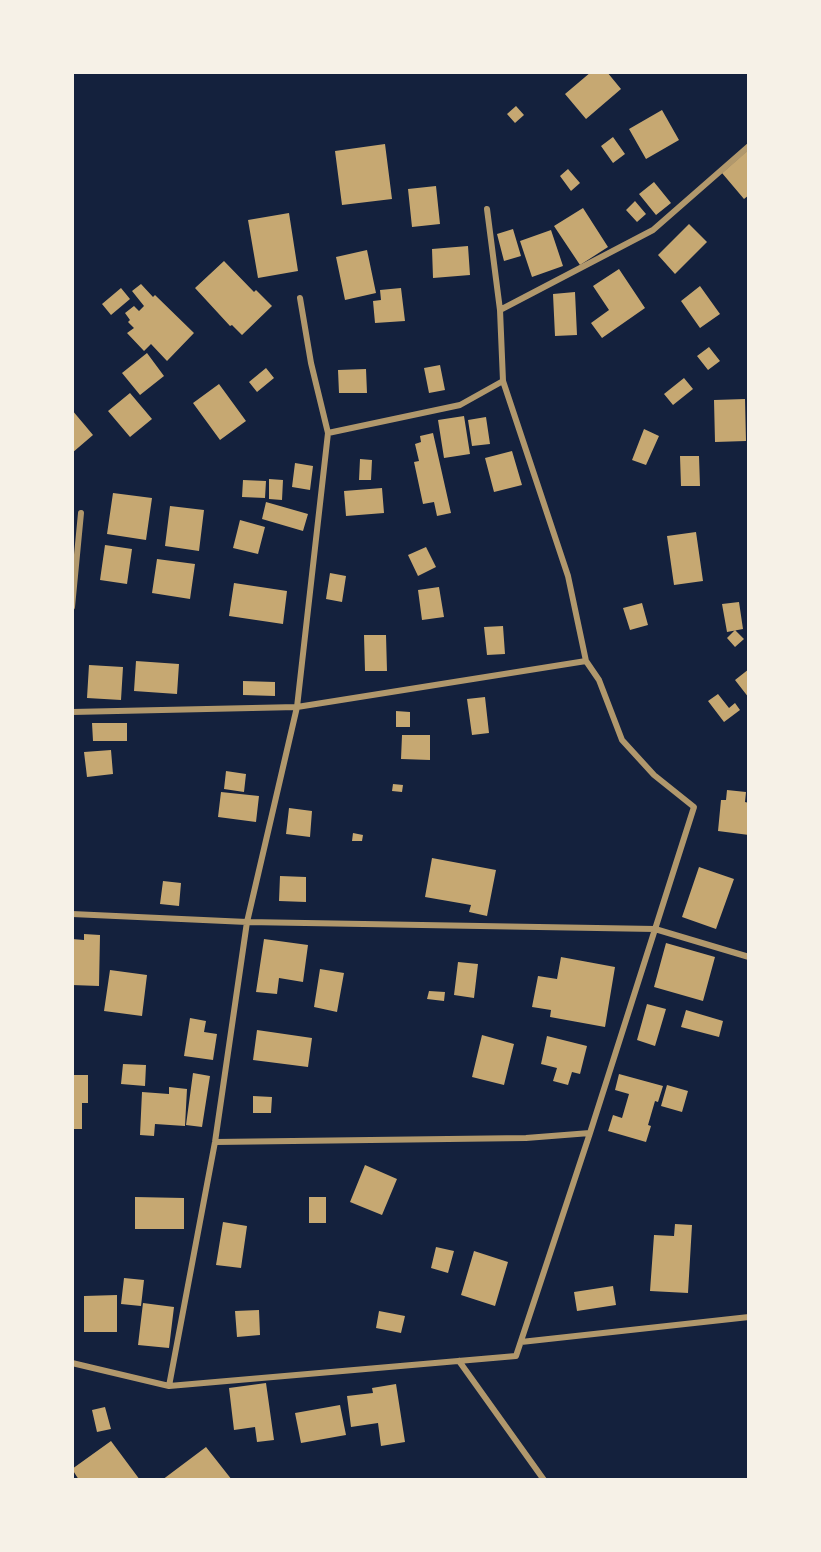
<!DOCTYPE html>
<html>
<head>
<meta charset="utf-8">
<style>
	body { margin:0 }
	#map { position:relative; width:821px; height:1552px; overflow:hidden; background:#14213d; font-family:Lora,serif }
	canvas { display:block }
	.frame { position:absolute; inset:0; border:74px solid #f6f1e7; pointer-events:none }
</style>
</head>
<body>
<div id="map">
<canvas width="821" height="1552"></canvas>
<div class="frame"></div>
</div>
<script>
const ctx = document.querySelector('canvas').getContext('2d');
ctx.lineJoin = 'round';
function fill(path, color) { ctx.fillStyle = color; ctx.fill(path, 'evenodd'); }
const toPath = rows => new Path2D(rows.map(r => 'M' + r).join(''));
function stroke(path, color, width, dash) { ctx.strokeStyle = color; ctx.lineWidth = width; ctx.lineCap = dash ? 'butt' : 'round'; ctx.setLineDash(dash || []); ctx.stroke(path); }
fill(toPath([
	[591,72,607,72,621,89,586,119,565,94],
	[516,106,524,115,515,123,507,114],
	[662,110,679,140,646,159,629,129],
	[613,137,625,154,613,163,601,146],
	[385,144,392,199,342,205,335,151],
	[749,149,749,195,744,199,722,173],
	[568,169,580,183,571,191,560,176],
	[654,182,671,203,656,215,639,194],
	[436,186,440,224,412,227,408,189],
	[635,201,646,214,637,222,626,210],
	[583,208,608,247,580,265,554,226],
	[289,213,298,271,258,278,248,220],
	[689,224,707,242,675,274,658,255],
	[513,229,521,256,504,261,497,234],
	[551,230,563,266,532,277,520,241],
	[468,246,470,275,433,278,432,249],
	[367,250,376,293,345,300,336,257],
	[224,261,254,292,256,290,272,306,242,335,232,325,230,326,195,288],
	[619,269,645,308,602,338,591,323,609,310,593,286],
	[141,284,153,297,155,295,194,333,167,361,151,344,144,351,127,333,134,328,128,322,130,320,125,313,134,306,139,311,144,306,132,291],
	[700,286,720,314,700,328,681,301],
	[121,288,130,299,111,315,102,304],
	[401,288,405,321,375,323,373,301,381,300,380,290],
	[575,292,577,335,555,336,553,294],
	[709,347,720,361,708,370,697,356],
	[147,353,164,376,140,395,122,373],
	[440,365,445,390,429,393,424,368],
	[266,368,274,378,257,392,249,382],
	[366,369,367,393,339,393,338,370],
	[684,378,693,389,673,405,664,394],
	[219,384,246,421,220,440,193,403],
	[130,393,152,419,130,437,108,411],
	[745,399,746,441,715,442,714,400],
	[72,410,93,435,72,453],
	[464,416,470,454,444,458,438,420],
	[486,417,490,444,472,446,468,420],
	[644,429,659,436,646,465,632,460],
	[433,433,451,513,437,516,434,502,423,504,414,462,419,461,415,444,421,442,420,436],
	[512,451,522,485,494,492,485,458],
	[680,456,699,456,700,486,681,486],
	[360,459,372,460,371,480,359,480],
	[295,463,313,466,310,490,292,487],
	[269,479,283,480,282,500,269,499],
	[243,480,266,481,265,498,242,497],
	[382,488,384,513,346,516,344,491],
	[113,493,152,498,146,540,107,534],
	[266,502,308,514,303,531,262,519],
	[170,506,204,510,199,551,165,546],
	[240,520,265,527,258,554,233,548],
	[696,532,703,581,674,585,667,536],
	[105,545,132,549,127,584,100,580],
	[426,547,436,567,418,576,408,555],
	[157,559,195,564,190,599,152,593],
	[330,573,346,576,342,602,326,599],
	[234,583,287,591,283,624,229,616],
	[439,587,444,617,422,620,418,590],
	[739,602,743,629,727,632,722,604],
	[642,603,648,625,630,630,623,608],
	[503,626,505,654,487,655,484,627],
	[735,630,744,639,735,647,727,638],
	[364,635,386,635,387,671,365,671],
	[136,661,179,664,177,694,134,691],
	[89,665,123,667,121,700,87,698],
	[749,669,749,698,735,680],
	[243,681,275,682,275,696,243,695],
	[718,694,729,708,735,703,740,710,724,722,708,701],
	[485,697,489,733,472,735,467,699],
	[396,711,410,712,410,727,396,727],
	[92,723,127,723,127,741,93,741],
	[402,735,430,735,430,760,401,759],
	[111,750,113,774,87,777,84,752],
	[226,771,246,774,244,792,224,789],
	[393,784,403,785,402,792,392,791],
	[727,790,746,792,745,802,749,803,749,835,718,831,721,800,726,800],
	[221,792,259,796,256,822,218,817],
	[289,808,312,811,310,837,286,834],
	[353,833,363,835,362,841,352,841],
	[432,858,496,870,487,916,469,912,471,905,425,897],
	[699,867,734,879,716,929,682,917],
	[280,876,306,877,306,902,279,901],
	[163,881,181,883,179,906,160,904],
	[84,934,100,935,99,986,72,985,72,939,84,940],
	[264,939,308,945,303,982,279,978,277,994,256,992],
	[666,943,715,957,703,1001,654,987],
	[561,957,615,967,605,1027,550,1017,551,1010,532,1007,538,976,557,979],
	[458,962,478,964,474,998,454,995],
	[320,969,344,973,337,1012,314,1007],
	[110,970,147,975,142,1016,104,1011],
	[429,991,445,992,444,1001,427,999],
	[647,1004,666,1009,655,1046,637,1040],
	[686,1010,723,1021,719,1037,681,1027],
	[190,1018,206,1021,204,1032,217,1034,213,1060,184,1056],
	[257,1030,312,1038,308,1067,253,1060],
	[482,1035,514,1044,504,1085,472,1077],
	[547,1036,587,1046,580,1074,572,1072,568,1085,553,1081,557,1068,541,1064],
	[123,1064,146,1065,145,1086,121,1084],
	[193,1073,210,1076,202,1127,186,1125],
	[619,1074,663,1086,658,1102,655,1101,648,1125,651,1126,646,1142,608,1131,613,1115,622,1118,629,1094,615,1090],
	[72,1075,88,1075,88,1103,82,1103,82,1129,72,1129],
	[667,1085,688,1091,682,1112,661,1106],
	[169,1087,187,1089,185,1126,155,1124,154,1136,140,1135,142,1092,169,1094],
	[253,1096,272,1097,271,1113,253,1113],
	[365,1165,397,1179,382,1215,350,1202],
	[135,1197,184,1198,184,1229,135,1229],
	[309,1197,326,1197,326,1223,309,1223],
	[223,1222,247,1226,241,1268,216,1265],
	[675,1224,692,1225,688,1293,650,1291,654,1235,674,1236],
	[436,1247,454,1251,448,1273,431,1268],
	[474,1251,508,1262,495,1306,461,1295],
	[124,1278,144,1280,141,1306,121,1304],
	[613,1286,616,1305,577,1311,574,1292],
	[117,1295,117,1332,84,1332,84,1296],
	[143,1303,174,1307,169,1348,138,1345],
	[259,1310,260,1335,237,1337,235,1311],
	[379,1311,405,1316,401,1333,376,1328],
	[266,1383,274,1440,257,1442,255,1427,234,1430,229,1388],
	[396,1384,405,1442,381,1446,378,1423,351,1427,347,1396,373,1393,372,1388],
	[340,1405,346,1435,301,1443,295,1413],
	[105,1407,111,1429,97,1432,92,1410],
	[111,1441,140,1480,79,1480,72,1469],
	[206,1447,232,1480,162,1480]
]), '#c6a872');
stroke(toPath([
	[500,310,653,230,749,146],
	[328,433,460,405,503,381,500,310,487,209],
	[72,607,81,513],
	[72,712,297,707,586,661],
	[72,914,247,922,655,929,749,957],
	[215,1142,526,1138,590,1133],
	[521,1342,749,1317],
	[459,1361,544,1480],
	[72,1363,169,1386,516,1356,590,1133,694,807,654,775,622,740,599,680,586,661,568,576,503,381],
	[169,1386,215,1142,247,922,297,707,328,433,311,363,300,298]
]), '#b1986c', 6);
</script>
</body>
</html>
